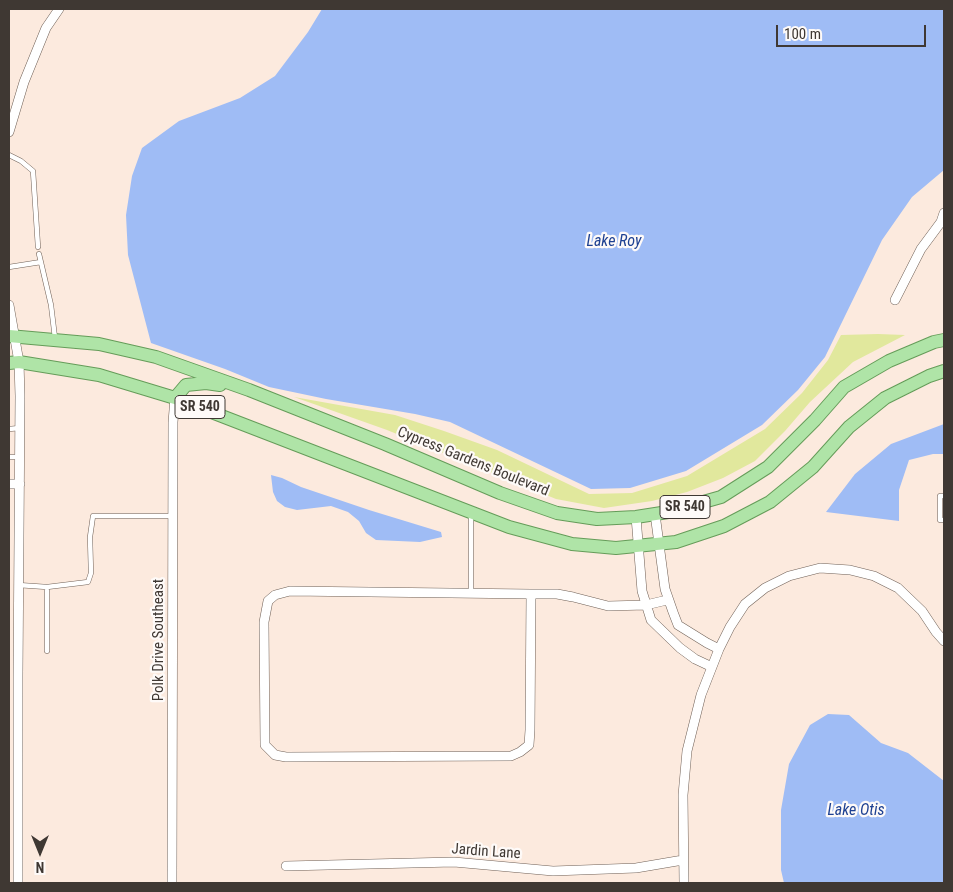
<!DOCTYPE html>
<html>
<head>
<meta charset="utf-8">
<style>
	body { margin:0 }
	#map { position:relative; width:953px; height:892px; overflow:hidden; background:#fceade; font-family:"Roboto Condensed",sans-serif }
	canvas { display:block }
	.frame { position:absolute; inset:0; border:10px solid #3f3833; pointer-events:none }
	.north { position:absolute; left:15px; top:827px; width:50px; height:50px; -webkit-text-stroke:4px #fefaf8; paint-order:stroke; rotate:180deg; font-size:14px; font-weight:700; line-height:20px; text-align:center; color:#3f3833 }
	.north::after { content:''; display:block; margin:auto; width:18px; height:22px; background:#3f3833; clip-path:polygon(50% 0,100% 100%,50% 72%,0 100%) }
	.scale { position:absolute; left:776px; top:25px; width:150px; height:22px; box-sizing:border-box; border:2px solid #3f3833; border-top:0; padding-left:6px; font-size:15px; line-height:18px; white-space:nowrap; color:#3f3833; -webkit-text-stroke:4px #fefaf8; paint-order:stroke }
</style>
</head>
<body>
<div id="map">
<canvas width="953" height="892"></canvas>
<div class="frame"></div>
<div class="north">N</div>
<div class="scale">100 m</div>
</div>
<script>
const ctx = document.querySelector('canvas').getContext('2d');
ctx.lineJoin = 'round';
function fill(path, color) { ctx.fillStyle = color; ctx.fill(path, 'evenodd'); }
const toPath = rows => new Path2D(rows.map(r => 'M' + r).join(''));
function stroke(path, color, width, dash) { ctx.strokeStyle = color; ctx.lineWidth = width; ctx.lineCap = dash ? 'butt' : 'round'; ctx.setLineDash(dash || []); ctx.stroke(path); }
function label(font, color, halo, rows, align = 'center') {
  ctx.font = font + ' "Roboto Condensed",sans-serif'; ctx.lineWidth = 4.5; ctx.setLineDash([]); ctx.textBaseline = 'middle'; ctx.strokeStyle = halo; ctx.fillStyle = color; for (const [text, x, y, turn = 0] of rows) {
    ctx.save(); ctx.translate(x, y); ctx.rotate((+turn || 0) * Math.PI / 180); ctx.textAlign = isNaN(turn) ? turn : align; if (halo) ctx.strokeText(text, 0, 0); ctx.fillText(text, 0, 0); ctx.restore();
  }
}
fill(toPath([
	[878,334,905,335,853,362,810,402,785,431,755,461,723,478,687,492,652,501,604,508,556,499,387,430,294,397,395,415,444,431,497,450,589,494,632,493,687,476,765,429,802,393,828,360,841,335]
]), '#e1e89d');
fill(toPath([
	[322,9,944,9,944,170,912,197,882,240,825,357,798,390,762,425,686,471,630,488,591,489,450,422,415,414,326,399,269,387,225,369,151,343,128,255,126,215,132,176,142,148,179,121,240,98,275,76,308,32],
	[944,424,944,454,933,454,909,460,899,490,899,521,826,512,855,474,891,444],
	[271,475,282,478,301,487,369,510,441,532,442,537,420,542,376,540,366,533,359,521,348,512,331,506,297,510,285,507,277,501,273,492],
	[828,714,849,715,881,743,908,753,944,781,944,883,784,883,781,870,781,810,789,764,810,725]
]), '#9fbcf5');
const lane = toPath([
	[9,155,21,161,33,171,38,247],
	[39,254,51,305,55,338],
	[9,267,41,262],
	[9,429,20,428],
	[9,457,20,457],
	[944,496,940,496,940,520,944,520],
	[471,514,471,593],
	[18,585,47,587,47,651],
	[47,587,88,582,91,573,90,537,93,516,173,516]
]);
const street = toPath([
	[9,132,24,82,46,28,59,9],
	[895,300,921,249,941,222,944,213],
	[9,305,19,362,20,396,18,676,18,883],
	[9,484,20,484],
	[655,514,665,589,673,612,678,625,707,643,719,649],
	[636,517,642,591,651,620,680,648,695,659,712,667],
	[531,594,530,730,529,745,520,752,511,756,286,757,275,755,265,745,264,622,268,601,275,595,290,591,531,594,557,594,573,597,608,606,646,605,667,600],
	[286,866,454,862,553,871,636,868,683,860],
	[172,883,173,422,175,398],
	[684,883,683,795,687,751,701,695,719,649,730,627,745,604,765,588,789,576,820,568,850,570,874,576,898,588,922,611,936,632,944,641]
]);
const primary = toPath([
	[9,336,99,344,156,357,249,390,385,444,500,493,557,513,597,519,636,517,668,512,721,497,768,467,815,420,844,387,889,361,934,342,944,340],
	[9,363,19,362,99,375,175,398,509,527,572,544,616,548,676,542,724,526,770,502,813,467,849,427,885,398,929,376,944,371],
	[175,398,186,385,206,383,220,385]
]);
stroke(lane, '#706157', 5.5);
stroke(street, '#706157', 10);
stroke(primary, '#659c59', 14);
stroke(lane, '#fff', 4.5);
stroke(street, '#fff', 9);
stroke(primary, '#afe4a7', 12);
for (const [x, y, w] of [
	[200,407,50],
	[685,507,50]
]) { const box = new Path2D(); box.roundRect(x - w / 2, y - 11.5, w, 23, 4); ctx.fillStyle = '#fefaf8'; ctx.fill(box); stroke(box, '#3f3833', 1); }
label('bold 14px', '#3f3833', null, [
	["SR 540",200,407],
	["SR 540",685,507]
]);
label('15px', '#3f3833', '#fefaf8', [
	["Cypress Gardens Boulevard",473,462,22],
	["Polk Drive Southeast",159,640,-90],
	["Jardin Lane",486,852,4]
]);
label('italic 16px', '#1e4192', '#fefaf8', [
	["Lake Roy",614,242],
	["Lake Otis",856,811]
]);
</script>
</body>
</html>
